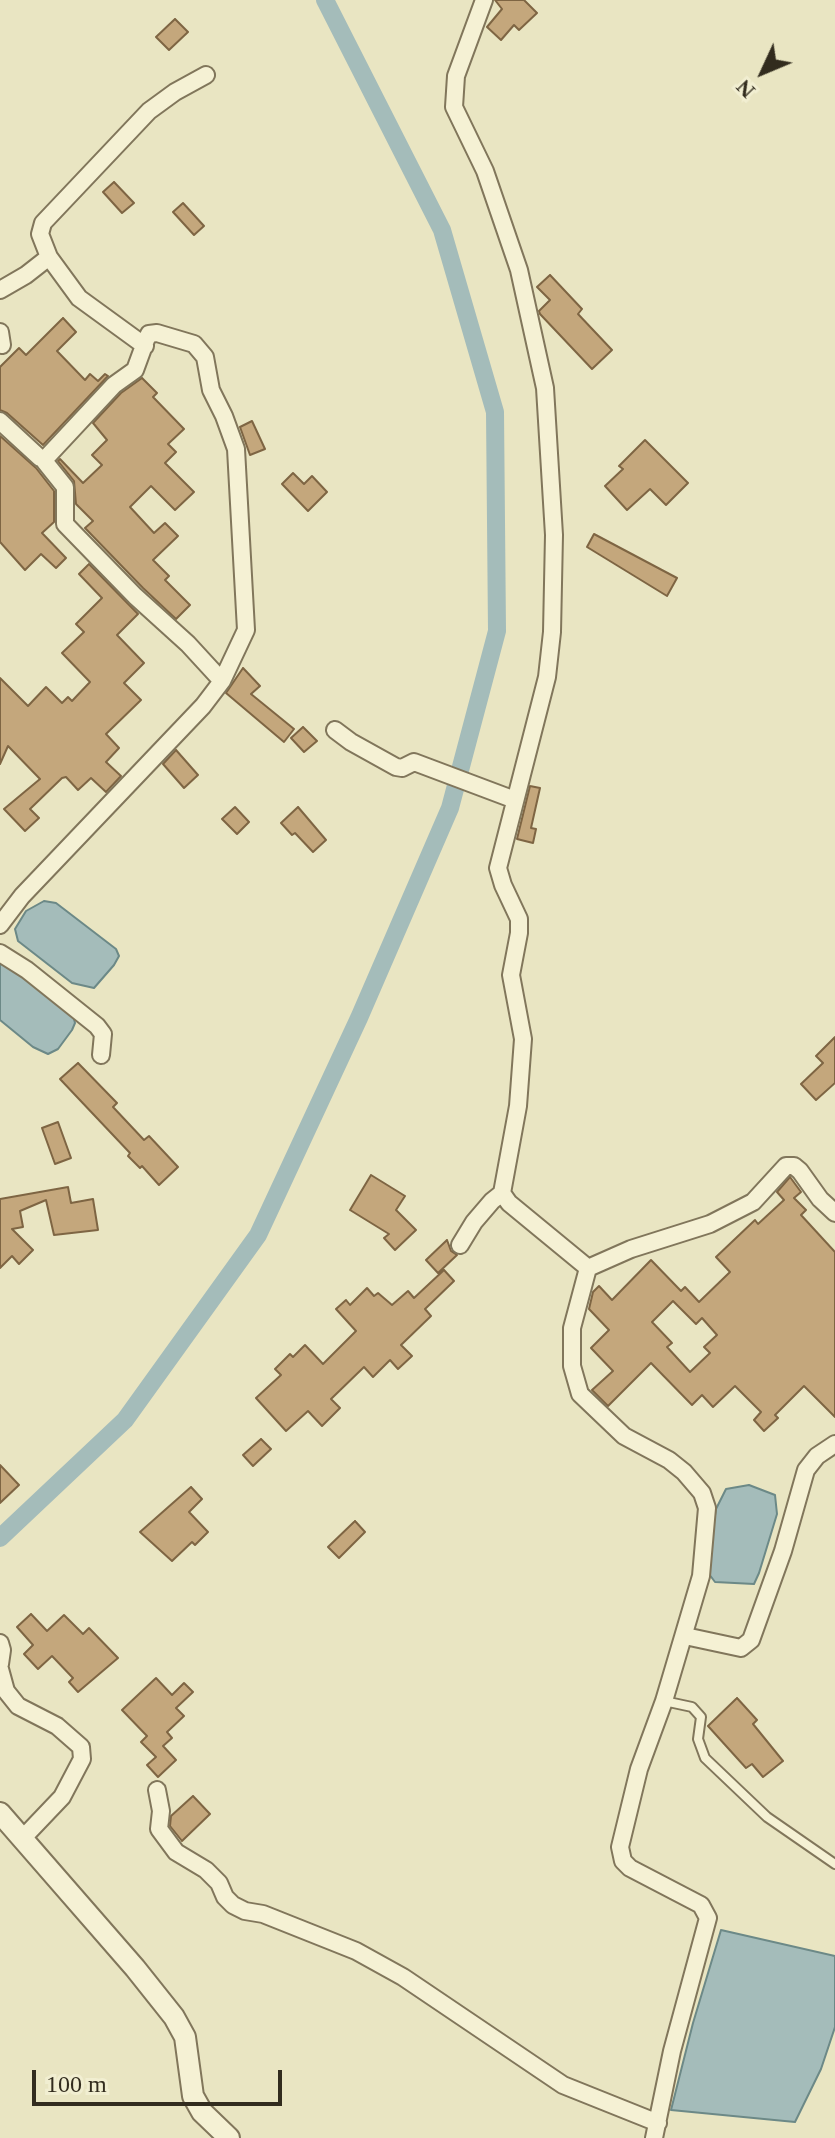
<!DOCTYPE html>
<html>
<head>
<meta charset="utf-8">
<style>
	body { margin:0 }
	#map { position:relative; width:835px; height:2138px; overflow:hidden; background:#e9e5c2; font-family:Georgia,serif }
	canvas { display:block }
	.north { position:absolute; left:723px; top:32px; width:80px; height:80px; -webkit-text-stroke:6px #f1eed1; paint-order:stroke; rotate:226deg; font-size:22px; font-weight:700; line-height:32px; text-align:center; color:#322c1e }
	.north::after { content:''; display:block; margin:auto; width:28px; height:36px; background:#322c1e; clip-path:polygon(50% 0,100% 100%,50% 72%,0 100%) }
	.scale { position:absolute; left:32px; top:2070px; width:250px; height:36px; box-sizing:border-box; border:4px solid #322c1e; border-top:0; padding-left:10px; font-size:24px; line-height:28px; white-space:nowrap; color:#322c1e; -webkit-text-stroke:6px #f1eed1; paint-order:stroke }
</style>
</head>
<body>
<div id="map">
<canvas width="835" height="2138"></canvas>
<div class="north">N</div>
<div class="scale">100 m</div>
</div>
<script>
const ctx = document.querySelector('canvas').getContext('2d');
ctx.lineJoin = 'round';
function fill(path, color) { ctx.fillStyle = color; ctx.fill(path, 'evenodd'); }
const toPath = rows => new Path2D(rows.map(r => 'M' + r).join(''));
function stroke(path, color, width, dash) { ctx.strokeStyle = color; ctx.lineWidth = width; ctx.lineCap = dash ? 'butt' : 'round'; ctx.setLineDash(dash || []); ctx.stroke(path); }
const water = toPath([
	[44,901,56,903,116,949,119,956,114,965,94,988,72,983,18,941,15,929,26,911,44,901],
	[0,960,73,1015,75,1023,72,1030,58,1049,48,1054,33,1047,0,1020,0,960],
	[749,1485,775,1495,777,1514,759,1573,754,1584,715,1582,706,1570,716,1509,726,1489,749,1485],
	[721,1930,835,1956,835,2027,821,2069,795,2122,671,2110,693,2023,721,1930]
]);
fill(water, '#a4bcba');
stroke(water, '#6c8987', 2);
stroke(toPath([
	[0,1538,125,1420,258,1235,359,1018,450,808,497,631,495,412,442,230,325,0]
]), '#a4bcba', 18);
const building = toPath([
	[495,0,524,0,537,13,519,30,514,25,501,40,487,27,502,9,495,0],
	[175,19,188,32,169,50,156,37,175,19],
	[114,182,134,203,122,213,103,192,114,182],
	[183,203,204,226,194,235,173,212,183,203],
	[550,275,582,309,578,314,612,350,592,369,540,314,539,311,550,300,537,287,550,275],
	[63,318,76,332,57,351,85,380,90,374,98,381,105,374,108,376,43,445,7,413,0,410,0,367,19,348,26,355,63,318],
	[142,378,157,393,153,397,184,429,168,444,176,452,165,463,194,492,175,510,151,486,130,507,154,533,165,523,178,536,153,560,169,576,165,580,190,605,176,619,143,588,85,528,93,521,76,504,74,481,58,461,60,459,83,483,102,465,92,455,107,440,93,423,121,393,142,378],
	[252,421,265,449,250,455,240,427,252,421],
	[0,436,36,468,54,491,54,522,42,533,66,558,56,568,41,554,25,570,0,542,0,436],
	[645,440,688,483,666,505,650,489,627,510,605,486,623,469,619,466,645,440],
	[293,473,304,484,312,476,327,492,308,511,282,484,293,473],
	[594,534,677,578,667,596,587,547,594,534],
	[89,564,138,614,117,635,144,663,124,683,141,700,106,734,119,748,106,762,121,776,106,792,91,778,78,790,66,777,62,778,30,809,39,818,25,831,4,809,40,779,8,746,0,764,0,678,28,706,46,687,62,703,68,697,72,701,90,682,62,653,84,632,76,624,102,598,79,574,89,564],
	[243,668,260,686,251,694,294,729,284,742,226,693,243,668],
	[303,727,317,741,304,752,291,738,303,727],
	[176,750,198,775,184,788,163,764,176,750],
	[530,786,540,788,531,828,536,829,533,843,517,839,530,786],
	[235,807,249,822,237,834,222,819,235,807],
	[298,807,326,840,313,852,295,833,292,835,281,823,298,807],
	[835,1037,835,1083,816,1100,801,1084,823,1063,816,1056,835,1037],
	[78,1063,117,1103,113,1107,144,1140,149,1136,178,1167,159,1185,142,1166,140,1168,128,1156,130,1153,60,1079,78,1063],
	[58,1122,71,1158,55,1164,42,1128,58,1122],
	[371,1175,405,1196,396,1210,416,1230,395,1250,384,1238,389,1234,350,1210,371,1175],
	[790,1177,801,1192,794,1198,806,1210,801,1215,835,1252,835,1417,804,1386,775,1415,778,1418,764,1431,754,1420,761,1412,735,1386,713,1407,702,1395,692,1405,651,1363,608,1406,592,1390,613,1371,591,1348,609,1330,589,1309,593,1292,599,1286,612,1300,651,1260,681,1291,685,1287,699,1302,730,1272,716,1257,755,1220,758,1224,784,1200,777,1192,790,1177],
	[673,1301,696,1324,702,1318,717,1335,704,1347,710,1353,690,1372,667,1347,672,1343,652,1322,673,1301],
	[68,1187,71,1203,93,1199,98,1230,54,1235,46,1200,20,1211,23,1227,12,1229,33,1250,19,1264,12,1256,0,1268,0,1199,68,1187],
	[447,1240,451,1251,457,1255,438,1273,426,1260,447,1240],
	[444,1270,454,1281,425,1309,431,1316,401,1345,412,1356,398,1369,390,1360,373,1377,364,1367,331,1399,340,1408,322,1426,308,1411,286,1431,256,1398,281,1375,275,1369,290,1354,293,1357,305,1345,323,1364,356,1331,336,1309,346,1300,350,1305,367,1288,374,1296,378,1293,392,1305,408,1291,414,1298,444,1270],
	[261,1439,271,1449,253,1466,243,1455,261,1439],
	[0,1465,19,1485,0,1503,0,1465],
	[191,1487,202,1499,189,1512,208,1532,195,1545,192,1542,172,1561,140,1532,191,1487],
	[355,1521,365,1532,339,1558,328,1547,355,1521],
	[31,1614,47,1631,64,1615,83,1634,89,1628,118,1658,78,1692,69,1682,73,1678,52,1656,38,1669,24,1654,33,1645,17,1627,31,1614],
	[156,1678,172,1695,184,1683,193,1692,176,1708,184,1716,167,1732,172,1738,163,1746,176,1760,158,1777,147,1765,156,1757,141,1742,147,1736,122,1710,156,1678],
	[737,1698,757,1720,753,1724,783,1761,763,1777,752,1764,746,1768,708,1726,737,1698],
	[193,1796,210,1814,182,1841,170,1826,171,1816,193,1796]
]);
fill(building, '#c4a77c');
stroke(building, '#7e6543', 2);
const service = toPath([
	[664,1701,692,1707,701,1717,698,1739,705,1758,767,1817,835,1864]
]);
const minor = toPath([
	[484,0,456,76,454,107,485,171,519,270,545,388,554,535,552,632,547,677,498,868,503,885,519,919,519,933,511,975,523,1039,518,1106,502,1193,509,1203,588,1268,572,1328,572,1366,580,1394,624,1436,669,1460,684,1472,702,1493,707,1508,701,1576,664,1701,639,1769,620,1847,623,1861,630,1868,701,1905,708,1918,672,2051,654,2138],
	[0,290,26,275,49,257],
	[0,332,2,345],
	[145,346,79,298,49,257,40,234,43,223,149,111,175,92,206,75],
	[0,421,40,458,45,459],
	[335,730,351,742,396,767,402,768,414,762,515,800],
	[0,925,22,896,203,706,222,681,246,630,236,449,224,416,211,390,205,357,194,344,157,333,149,334,146,340,135,370,114,385,45,459,45,462,65,487,65,524,135,596,188,644,222,681],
	[0,953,27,970,97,1026,103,1034,101,1055],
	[460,1245,474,1222,492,1201,502,1193],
	[588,1268,631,1249,710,1224,753,1202,786,1166,794,1166,800,1171,820,1199,835,1213],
	[685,1636,741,1648,751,1640,783,1551,806,1470,817,1456,835,1444],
	[0,1643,2,1650,0,1664],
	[0,1669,6,1691,18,1706,57,1726,81,1747,82,1759,62,1797,22,1839],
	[157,1790,161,1811,159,1829,176,1852,206,1870,219,1883,225,1897,233,1905,245,1911,263,1914,356,1951,403,1977,563,2085,658,2123]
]);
const tertiary = toPath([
	[0,1813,135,1968,174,2017,185,2037,193,2096,202,2112,229,2138]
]);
stroke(service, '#81765b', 12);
stroke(minor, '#81765b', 20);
stroke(tertiary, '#81765b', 24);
stroke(service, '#f5f1d4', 8);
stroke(minor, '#f5f1d4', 16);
stroke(tertiary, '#f5f1d4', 20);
</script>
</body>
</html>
